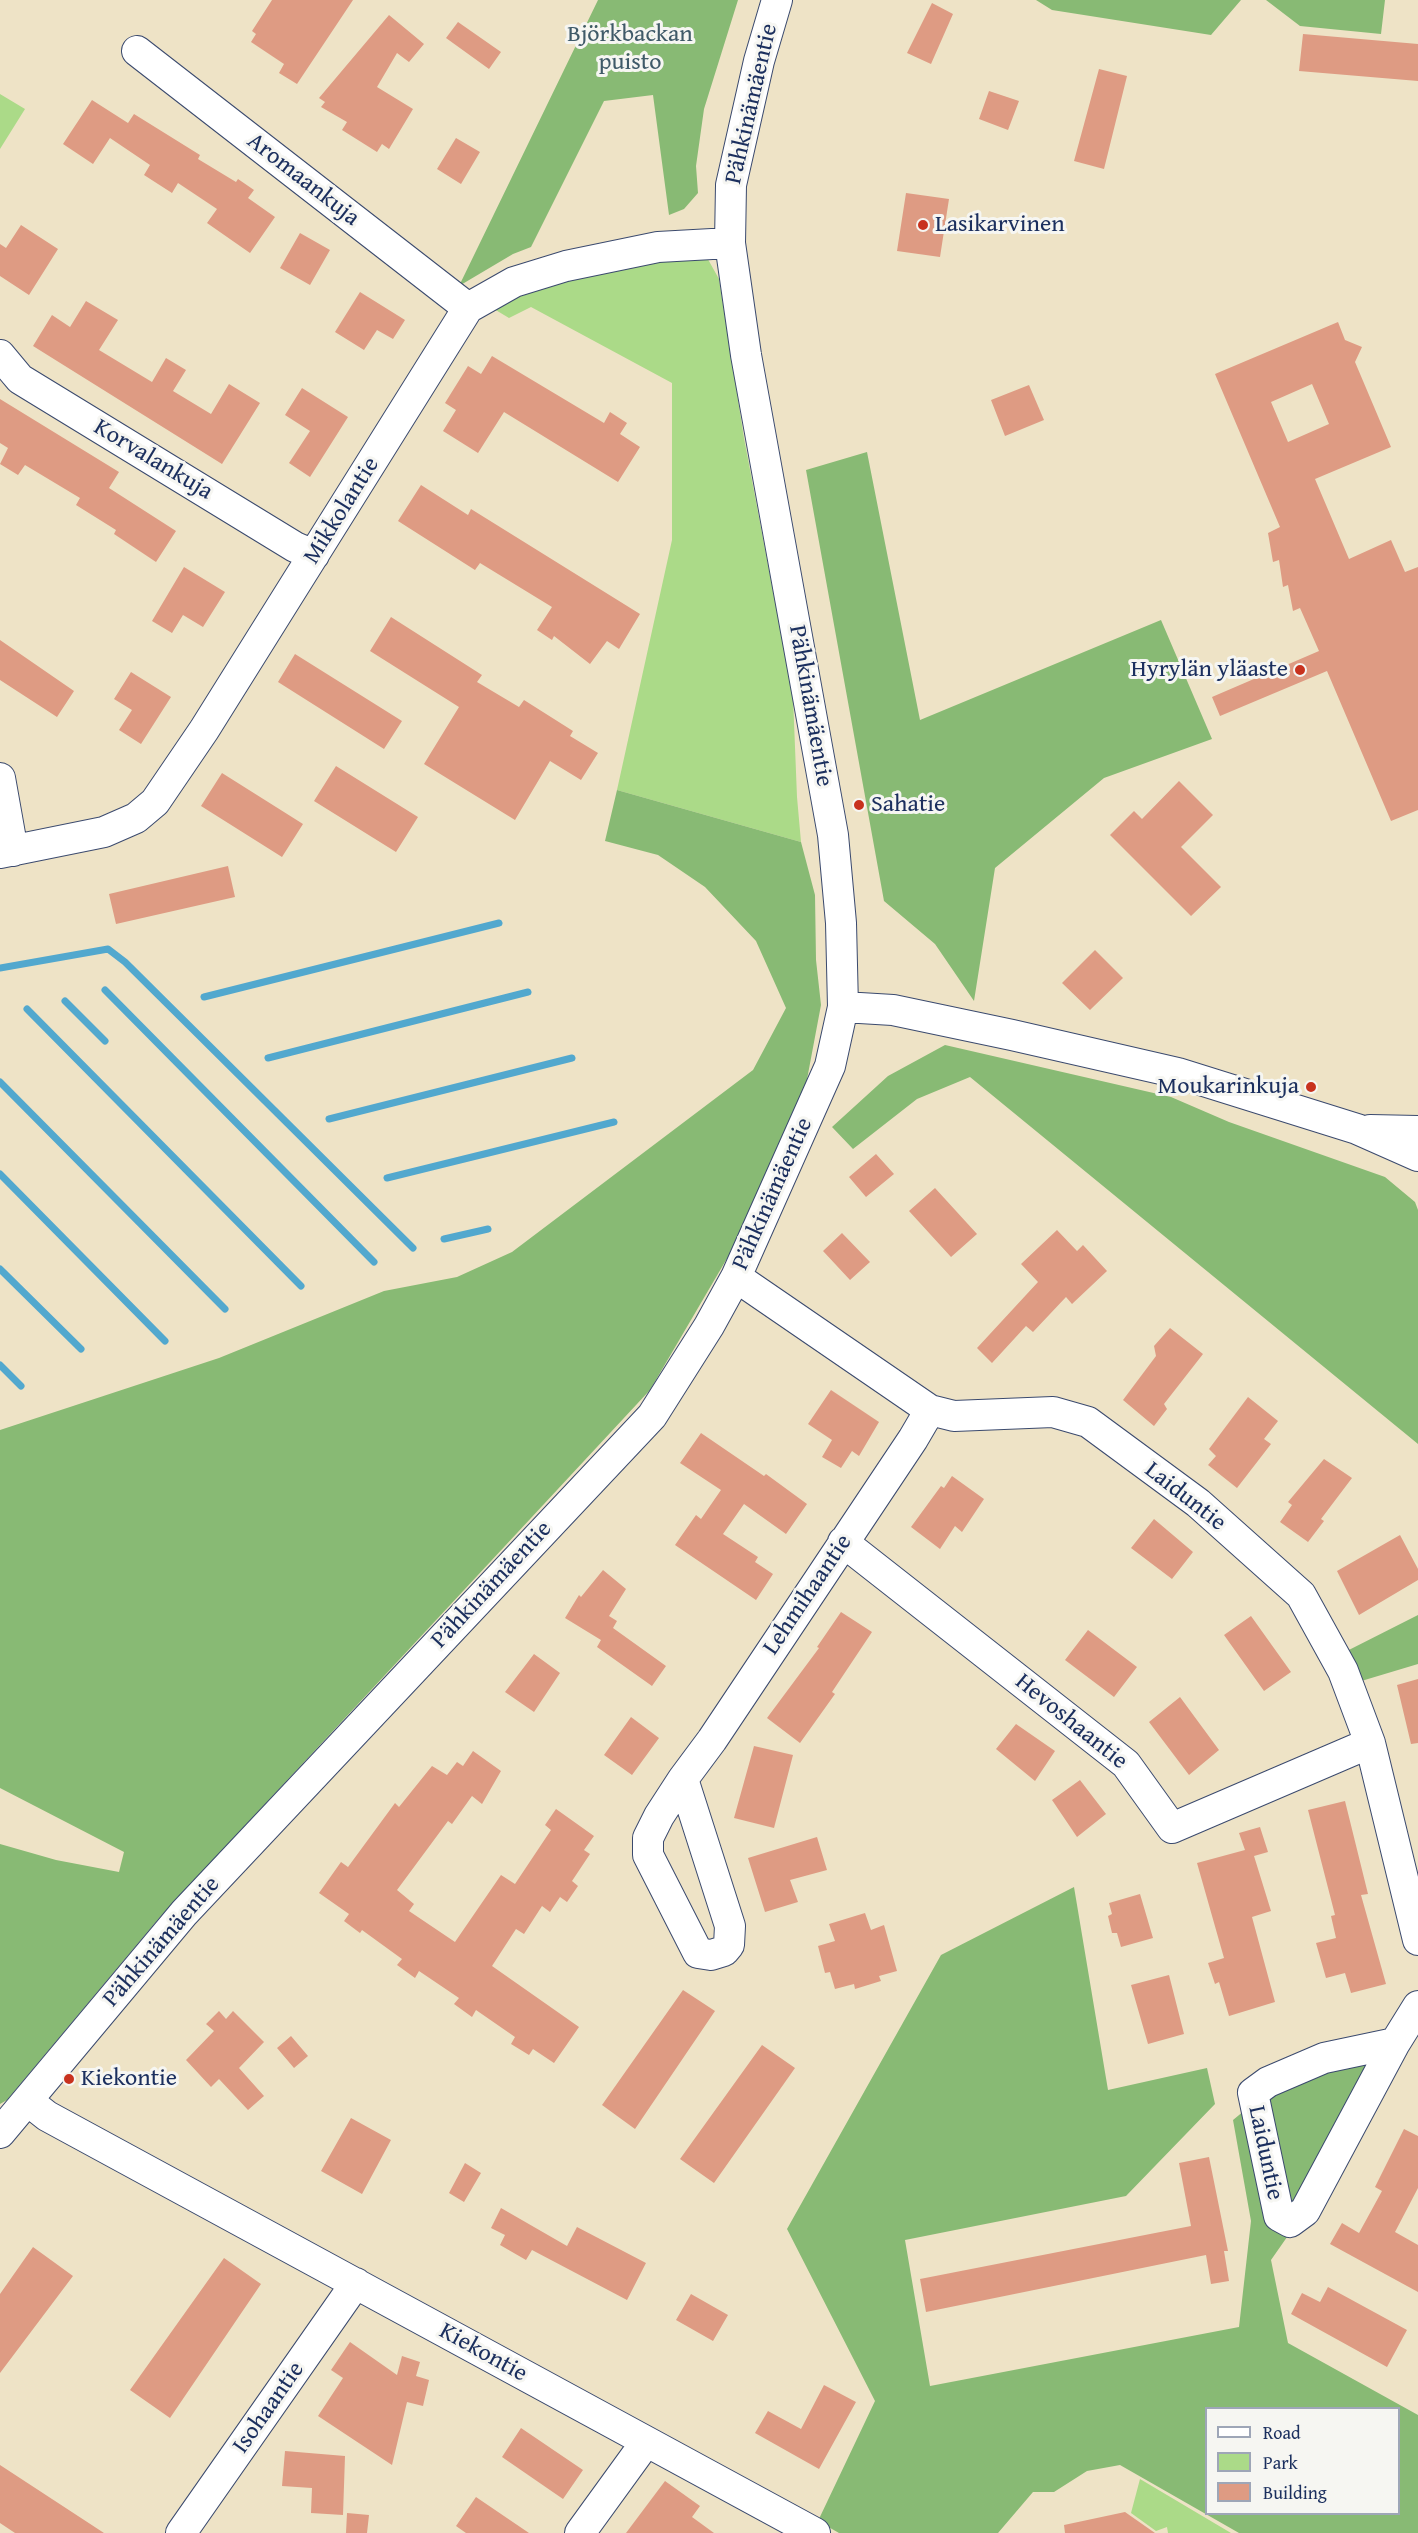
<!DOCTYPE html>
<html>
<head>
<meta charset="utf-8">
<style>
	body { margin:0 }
	#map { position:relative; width:1418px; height:2533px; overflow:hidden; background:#eee3c6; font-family:"Gentium Book Plus",serif }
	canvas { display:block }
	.legend { position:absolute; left:1205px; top:2407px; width:195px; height:108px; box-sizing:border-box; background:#f6f6f2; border:2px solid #9ea6b7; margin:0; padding:8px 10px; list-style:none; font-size:18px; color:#1b2f5e }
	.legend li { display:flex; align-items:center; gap:12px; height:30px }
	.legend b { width:30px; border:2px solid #9ea6b7 }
</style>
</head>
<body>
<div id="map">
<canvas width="1418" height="2533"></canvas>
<ul class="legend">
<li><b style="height:8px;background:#fff"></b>Road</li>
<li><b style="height:16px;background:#abda88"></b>Park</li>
<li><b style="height:16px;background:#de9b83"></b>Building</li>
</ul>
</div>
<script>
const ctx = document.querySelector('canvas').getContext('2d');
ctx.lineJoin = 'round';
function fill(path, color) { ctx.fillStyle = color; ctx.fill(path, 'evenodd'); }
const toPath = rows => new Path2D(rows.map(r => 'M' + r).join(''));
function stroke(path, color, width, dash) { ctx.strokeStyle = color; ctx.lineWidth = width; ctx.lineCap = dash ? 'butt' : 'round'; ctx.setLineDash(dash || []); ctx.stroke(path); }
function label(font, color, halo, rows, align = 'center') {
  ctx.font = font + ' "Gentium Book Plus",serif'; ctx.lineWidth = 6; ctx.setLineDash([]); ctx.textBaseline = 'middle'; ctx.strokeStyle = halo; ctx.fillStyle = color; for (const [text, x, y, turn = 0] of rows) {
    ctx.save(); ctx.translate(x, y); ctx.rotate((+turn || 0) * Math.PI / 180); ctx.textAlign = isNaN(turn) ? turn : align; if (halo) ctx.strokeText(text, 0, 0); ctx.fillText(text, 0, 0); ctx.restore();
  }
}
fill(toPath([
	[0,94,25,109,0,149],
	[705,254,719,279,744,438,793,697,797,797,801,842,617,790,672,540,672,383,531,307,509,318,489,306,568,276],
	[1140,2479,1231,2533,1168,2533,1167,2527,1156,2531,1131,2513]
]), '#abda88');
fill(toPath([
	[598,0,738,0,704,109,696,166,698,193,684,209,669,215,653,95,604,101,531,247,513,254,459,286],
	[1036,0,1241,0,1211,35,1052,10],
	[1266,0,1385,0,1381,34,1300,26],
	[867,452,920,720,1161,620,1212,739,1104,778,995,868,974,1001,935,944,884,901,806,470],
	[617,790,801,842,815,895,816,960,821,1005,805,1090,729,1255,650,1390,160,1917,7,2100,0,2104,0,1844,56,1860,119,1872,124,1852,0,1788,0,1430,219,1358,384,1291,457,1277,512,1252,753,1070,786,1008,756,941,705,887,658,855,605,841],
	[945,1045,1171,1097,1229,1122,1385,1177,1415,1202,1418,1210,1418,1444,970,1077,917,1099,853,1149,832,1127,888,1076],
	[1418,1615,1418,1664,1348,1685,1335,1657],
	[1074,1887,1108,2090,1207,2068,1215,2104,1126,2196,905,2240,930,2386,1239,2327,1251,2221,1233,2120,1273,2087,1399,2048,1329,2177,1271,2260,1288,2343,1418,2415,1418,2533,1239,2533,1120,2465,1087,2471,1054,2492,1033,2492,998,2533,839,2533,818,2521,875,2401,787,2229,941,1955],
	[1206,2408,1398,2408,1398,2514,1206,2514]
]), '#88ba74');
stroke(toPath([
	[0,968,108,949,125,962,413,1248],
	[105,990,374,1262],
	[204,997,499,923],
	[65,1001,105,1041],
	[27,1009,301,1286],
	[268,1058,528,992],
	[0,1082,225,1309],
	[329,1119,572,1058],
	[0,1174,165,1341],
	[387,1178,614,1122],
	[444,1239,488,1229],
	[0,1269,81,1349],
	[0,1365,21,1386]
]), '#52a8ce', 7);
fill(toPath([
	[272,0,353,0,297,84,279,73,284,64,251,42,256,34,252,31],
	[932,3,953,14,931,64,907,53],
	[389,15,424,44,409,62,397,53,377,87,413,109,389,149,382,144,377,152,342,130,347,122,321,107,325,102,319,98],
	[458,22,501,52,489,69,446,38],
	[1303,34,1418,44,1418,81,1299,71],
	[1099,69,1127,76,1104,169,1074,161],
	[989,91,1019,101,1008,130,979,119],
	[92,100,128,123,134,114,200,155,198,159,236,182,238,179,254,190,248,198,275,217,250,253,207,223,217,209,178,183,172,193,144,175,150,165,110,138,93,164,63,144],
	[456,138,480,152,461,184,437,169],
	[906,193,949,199,940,257,897,251],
	[21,225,58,249,29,295,0,276,0,244,6,248],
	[300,233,330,250,310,285,280,268],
	[360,292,405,320,393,339,377,330,364,350,335,332],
	[86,301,118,320,99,350,152,382,166,358,186,370,173,391,211,414,229,384,260,403,222,464,33,346,52,315,70,327],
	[1338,322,1345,340,1362,347,1355,362,1391,447,1315,479,1349,559,1391,540,1405,572,1418,567,1418,810,1391,821,1327,671,1220,716,1212,697,1319,651,1300,608,1293,611,1288,585,1283,587,1279,560,1273,562,1268,533,1280,527,1215,374],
	[1312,384,1329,424,1288,442,1271,402],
	[492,356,604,423,610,412,627,423,620,434,640,447,618,482,504,412,478,453,443,431,456,410,445,403,468,366,481,374],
	[1029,385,1044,420,1005,436,991,400],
	[302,388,348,417,310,477,289,463,310,431,285,415],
	[0,399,119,472,109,488,176,531,156,562,114,534,116,530,76,505,80,498,25,465,18,475,0,464,8,448,0,443],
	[421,485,468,515,471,509,640,614,619,649,607,641,590,664,554,636,552,640,537,630,552,607,480,563,475,570,398,521],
	[184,567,225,592,203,627,183,615,172,633,152,621],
	[391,617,482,675,477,682,519,707,524,700,573,731,570,736,598,753,581,780,550,761,515,820,424,764,459,707,370,651],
	[0,640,74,691,57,717,0,680],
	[295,654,402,721,384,749,278,682],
	[131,672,171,697,141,744,119,730,132,710,114,699],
	[336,766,418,817,396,852,314,801],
	[222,773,303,824,282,857,201,806],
	[1179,781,1213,815,1181,847,1221,887,1191,916,1110,835,1134,811,1142,819],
	[228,866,235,897,116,924,109,894],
	[1095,950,1123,978,1090,1010,1062,983],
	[876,1154,894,1174,866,1197,849,1177],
	[935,1188,977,1234,951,1257,909,1211],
	[1057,1230,1077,1251,1083,1245,1107,1271,1072,1304,1066,1297,1033,1332,1026,1326,992,1363,977,1348,1038,1282,1021,1264],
	[842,1233,870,1262,850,1280,823,1251],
	[1170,1328,1203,1354,1164,1404,1167,1409,1154,1426,1123,1400,1156,1356,1154,1346],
	[831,1390,879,1422,859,1456,852,1451,841,1468,822,1457,832,1440,808,1424],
	[1248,1397,1278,1421,1264,1439,1271,1444,1237,1488,1208,1465,1216,1456,1209,1449],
	[701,1433,764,1476,766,1474,807,1504,786,1534,744,1504,723,1534,758,1557,755,1562,773,1574,756,1600,675,1545,696,1515,701,1519,721,1490,680,1463],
	[1324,1459,1352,1478,1321,1519,1324,1521,1308,1542,1280,1522,1292,1505,1288,1502],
	[952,1476,984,1499,962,1532,955,1526,940,1549,911,1527,941,1486,944,1488],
	[1154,1519,1193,1552,1172,1579,1131,1548],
	[1400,1535,1418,1569,1418,1580,1359,1615,1337,1571],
	[603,1570,626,1589,609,1616,617,1621,613,1628,666,1666,652,1686,597,1647,601,1640,565,1618,579,1595,581,1597],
	[841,1612,872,1632,832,1692,835,1694,800,1743,767,1718,819,1648,817,1647],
	[1251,1616,1291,1672,1264,1691,1224,1635],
	[1088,1630,1137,1667,1114,1697,1065,1660],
	[534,1654,560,1673,534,1712,505,1692],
	[1418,1679,1418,1743,1411,1744,1397,1685],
	[1180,1697,1219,1750,1189,1775,1149,1722],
	[631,1717,659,1738,632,1775,604,1755],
	[1016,1724,1055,1751,1035,1781,996,1749],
	[754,1746,793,1755,774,1828,734,1818],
	[473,1751,501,1771,482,1804,472,1796,452,1824,448,1821,397,1890,414,1904,409,1911,455,1942,501,1875,515,1884,551,1830,545,1825,556,1809,594,1836,584,1850,590,1854,572,1881,578,1886,567,1902,560,1897,550,1912,542,1906,524,1934,516,1929,492,1966,579,2027,554,2063,533,2049,529,2055,511,2044,515,2037,476,2010,472,2017,454,2004,459,1998,419,1971,415,1978,397,1965,402,1959,362,1930,360,1933,344,1921,349,1914,319,1893,341,1862,348,1867,395,1803,399,1807,432,1766,447,1775,457,1762,463,1766],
	[1080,1780,1106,1814,1077,1837,1052,1800],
	[1345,1801,1368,1894,1361,1895,1386,1984,1351,1993,1345,1973,1326,1978,1316,1943,1336,1938,1331,1916,1335,1915,1308,1810],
	[1260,1827,1268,1852,1254,1856,1271,1911,1252,1917,1275,2002,1229,2016,1219,1982,1215,1984,1208,1963,1224,1958,1197,1863,1245,1850,1239,1833],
	[817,1837,827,1870,790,1880,798,1902,765,1912,748,1858],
	[1140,1894,1153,1938,1121,1947,1117,1933,1112,1933,1108,1916,1112,1914,1109,1903],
	[865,1913,871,1930,884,1925,897,1971,879,1976,881,1981,855,1989,854,1984,835,1989,830,1972,825,1973,818,1946,835,1941,829,1924],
	[1169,1975,1184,2034,1148,2044,1131,1985],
	[683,1990,715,2011,635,2129,602,2105],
	[219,2011,226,2019,233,2011,264,2042,239,2068,264,2096,248,2110,219,2079,211,2087,186,2060,214,2031,206,2024],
	[291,2036,308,2056,294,2068,277,2048],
	[762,2045,795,2068,714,2183,680,2159],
	[351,2118,391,2140,362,2194,321,2171],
	[1404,2129,1418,2136,1418,2188,1395,2232,1418,2245,1418,2292,1330,2244,1342,2223,1359,2233,1382,2191,1375,2187],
	[1209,2157,1228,2251,1224,2251,1229,2281,1211,2284,1206,2255,926,2312,920,2279,1191,2226,1179,2163],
	[465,2163,481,2173,464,2202,449,2193],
	[501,2208,567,2246,577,2227,646,2263,627,2300,532,2250,526,2260,500,2245,505,2235,491,2228],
	[33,2247,73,2276,0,2373,0,2294],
	[224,2258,261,2284,170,2418,130,2390],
	[1328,2287,1407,2330,1387,2367,1291,2314,1302,2293,1320,2302],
	[691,2294,728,2315,713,2341,676,2320],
	[350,2342,397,2375,402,2356,420,2362,416,2376,429,2380,423,2406,407,2402,392,2465,318,2416,343,2378,331,2370],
	[824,2385,856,2402,819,2469,755,2433,768,2411,801,2429],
	[521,2428,583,2470,563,2499,502,2457],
	[285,2451,345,2456,343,2515,311,2513,312,2488,282,2486],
	[0,2465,104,2533,15,2533,0,2523],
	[665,2481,700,2506,692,2517,714,2533,626,2533],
	[476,2497,529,2533,466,2533,456,2526],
	[1125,2512,1155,2533,1065,2533,1064,2525],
	[347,2513,369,2515,367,2533,346,2533]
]), '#de9b83');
const minor = toPath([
	[137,51,468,308],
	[0,355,20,379,295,547,314,555],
	[0,778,13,851],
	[0,853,104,832,136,818,155,802,204,730,468,308,514,282,566,266,658,247,730,243],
	[843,1007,893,1010,1012,1035,1178,1073,1357,1129,1418,1156],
	[1370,1130,1418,1131],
	[736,1277,930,1410,954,1416,1053,1412,1088,1422,1198,1503,1301,1595,1343,1671,1370,1743,1418,1940],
	[843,1542,1126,1764,1172,1828,1370,1743],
	[683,1779,730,1926,729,1945,724,1951,711,1955,698,1953,648,1855,648,1838,659,1816,683,1779,712,1740,913,1439,930,1410],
	[1395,2043,1324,2058,1268,2082,1253,2093,1279,2216,1290,2222,1305,2211,1395,2043,1418,2006],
	[28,2101,47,2116,815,2533],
	[0,2133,184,1913,652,1416,709,1326,736,1277,830,1066,843,1007,841,923,833,835,746,355,730,243,731,185,759,61,777,0],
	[181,2533,356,2283],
	[580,2533,646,2442]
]);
stroke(minor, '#3b4a6e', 32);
stroke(minor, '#fff', 30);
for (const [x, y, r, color] of [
	[923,225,6,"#c8321e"],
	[1300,670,6,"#c8321e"],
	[859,805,6,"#c8321e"],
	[1311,1087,6,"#c8321e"],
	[69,2079,6,"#c8321e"]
]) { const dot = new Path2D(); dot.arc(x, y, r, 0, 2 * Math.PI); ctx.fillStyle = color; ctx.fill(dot); stroke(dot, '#f6f6f2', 2); }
label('24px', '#3f5a68', '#f6f6f2', [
	["Björkbackan",630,35],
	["puisto",630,63]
]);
label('24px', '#1b2f5e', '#f6f6f2', [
	["Pähkinämäentie",752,104,-77],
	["Aromaankuja",303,180,38],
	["Korvalankuja",153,460,31],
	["Mikkolantie",342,511,-58],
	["Pähkinämäentie",810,706,80],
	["Pähkinämäentie",773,1194,-66],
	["Laiduntie",1185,1497,38],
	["Pähkinämäentie",492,1585,-47],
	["Lehmihaantie",808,1595,-56],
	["Hevoshaantie",1071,1722,39],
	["Pähkinämäentie",162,1942,-49],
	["Laiduntie",1265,2153,78],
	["Kiekontie",483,2353,29],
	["Isohaantie",269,2408,-55]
]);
label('24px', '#1b2f5e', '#f6f6f2', [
	["Lasikarvinen",935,225],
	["Hyrylän yläaste",1288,670,"right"],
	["Sahatie",871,805],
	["Moukarinkuja",1299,1087,"right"],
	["Kiekontie",81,2079]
], 'left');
</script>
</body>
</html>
